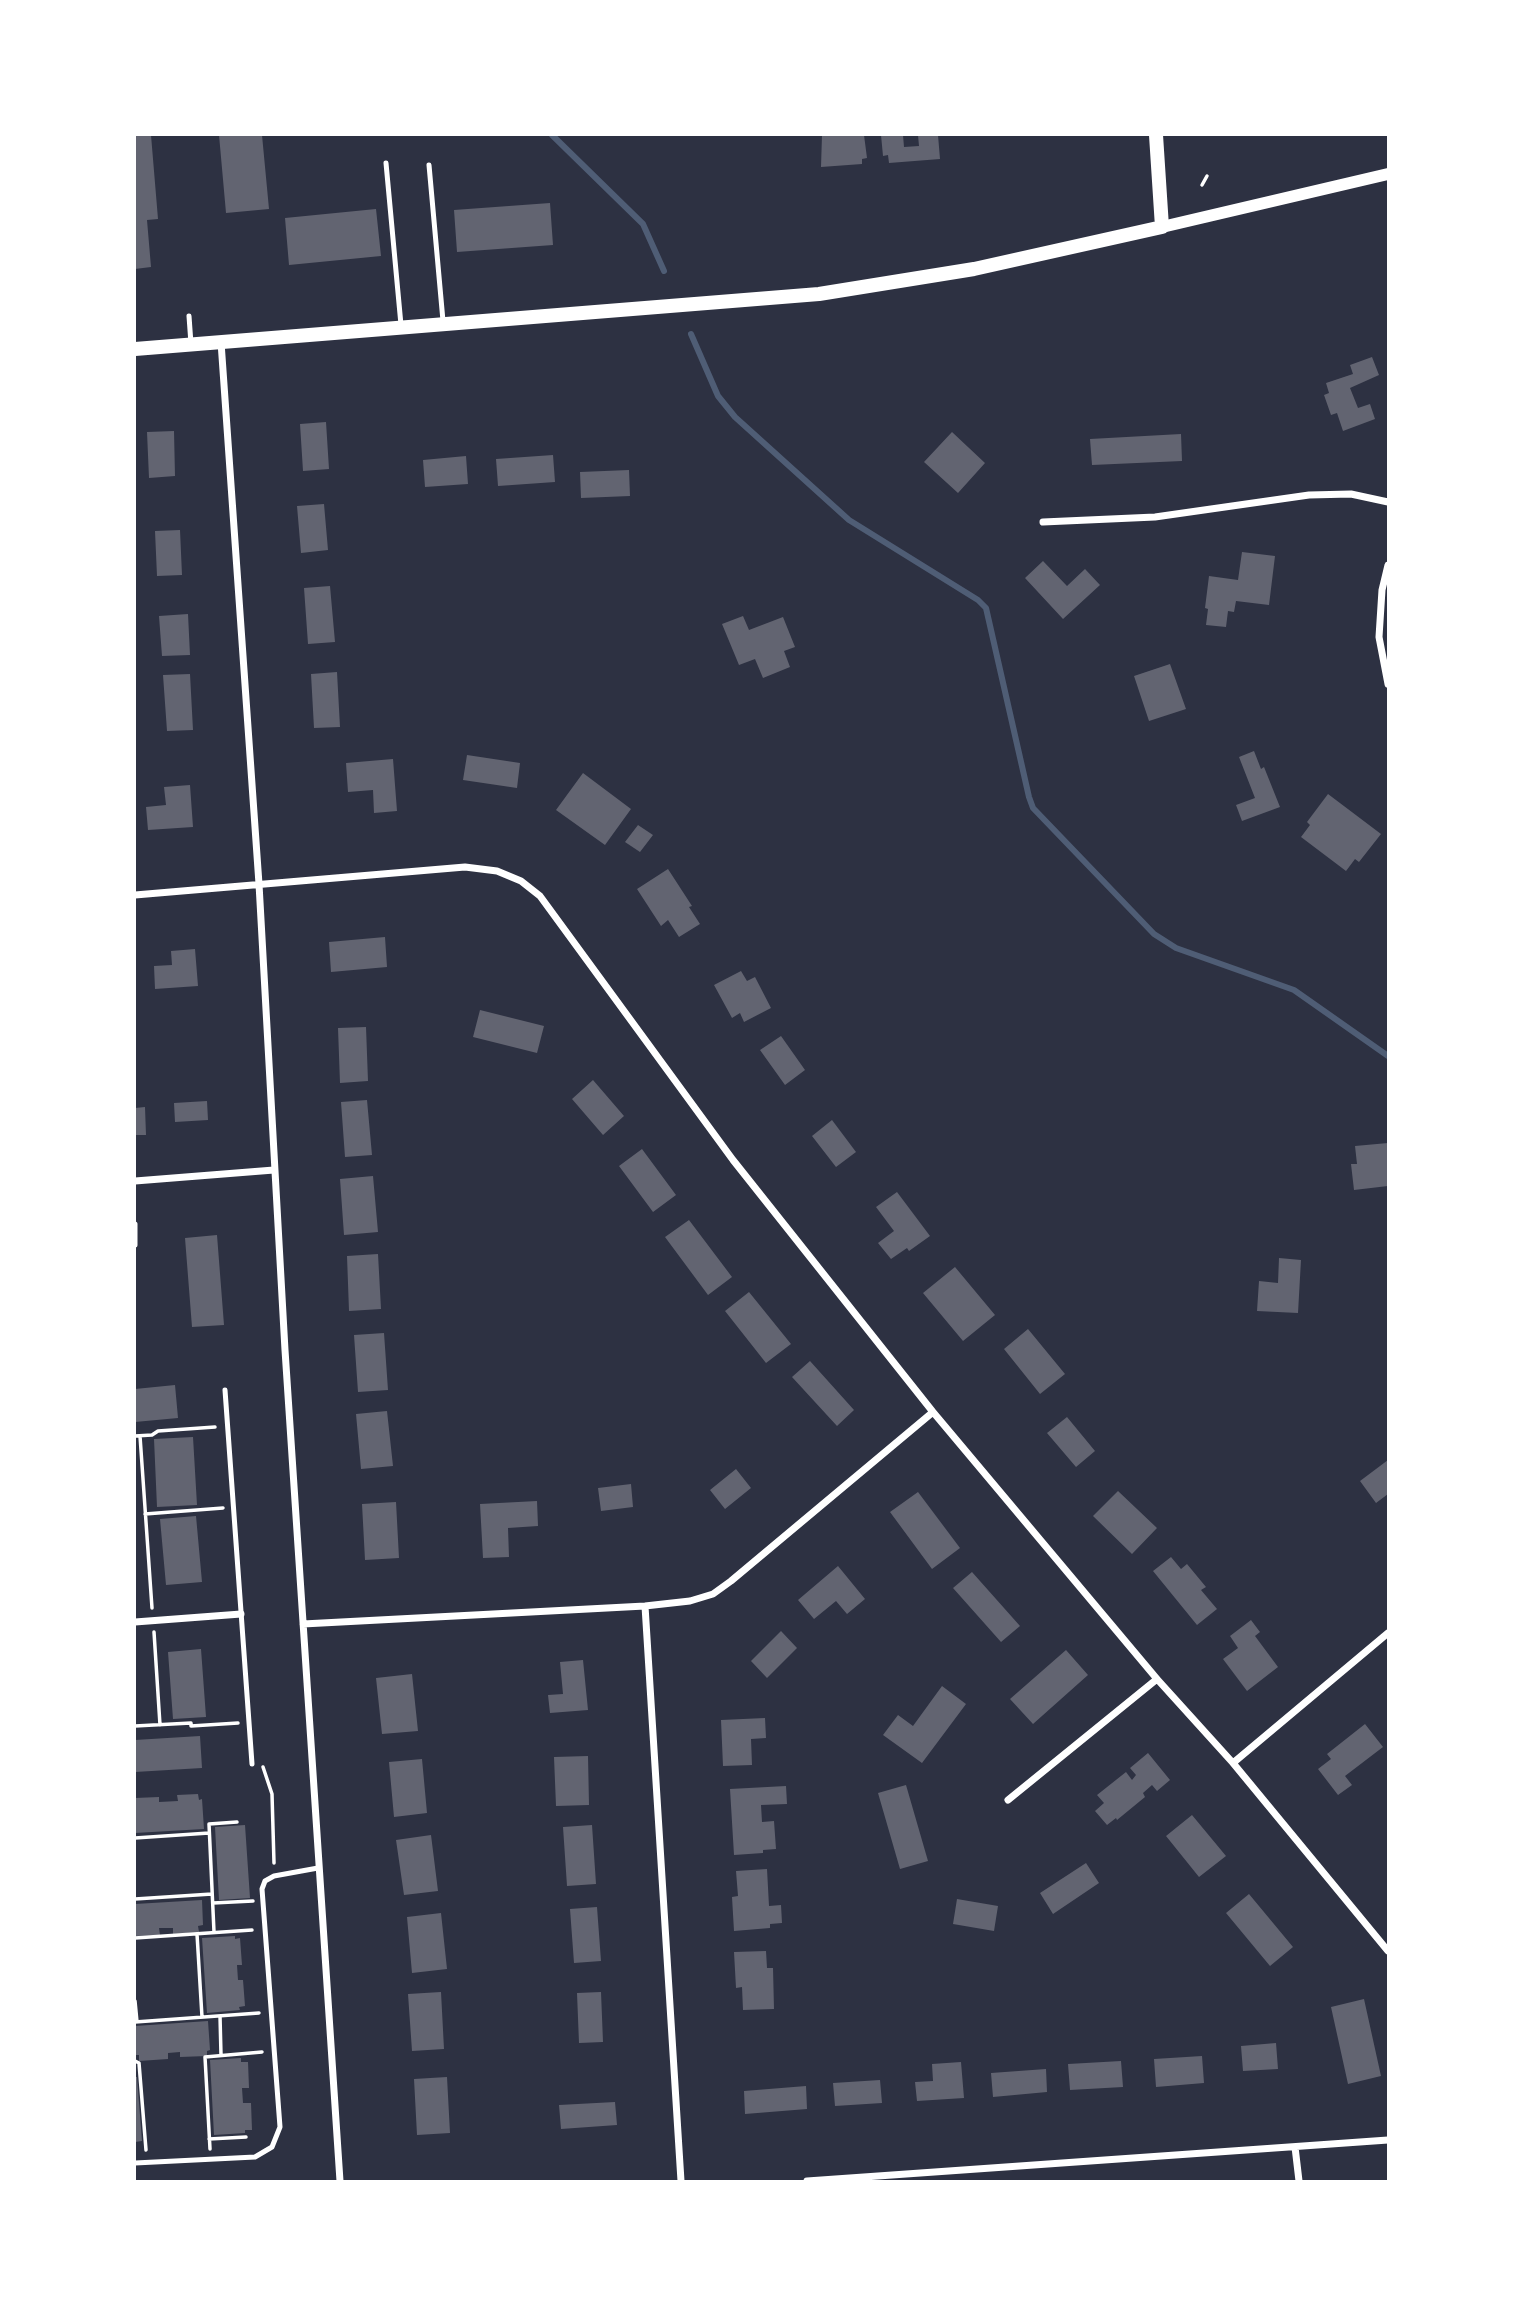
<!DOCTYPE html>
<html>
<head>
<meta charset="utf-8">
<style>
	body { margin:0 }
	#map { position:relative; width:1523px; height:2316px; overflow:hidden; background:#2d3142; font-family:Overpass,sans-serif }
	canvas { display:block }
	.frame { position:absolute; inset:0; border:136px solid #fff; pointer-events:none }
</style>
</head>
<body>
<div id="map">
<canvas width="1523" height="2316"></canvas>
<div class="frame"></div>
</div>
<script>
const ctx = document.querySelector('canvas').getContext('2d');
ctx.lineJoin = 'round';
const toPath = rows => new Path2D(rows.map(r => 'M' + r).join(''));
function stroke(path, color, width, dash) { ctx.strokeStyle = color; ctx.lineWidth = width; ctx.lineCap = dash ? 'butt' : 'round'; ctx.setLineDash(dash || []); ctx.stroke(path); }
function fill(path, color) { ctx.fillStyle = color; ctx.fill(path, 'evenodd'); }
stroke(toPath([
	[552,135,643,224,664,271],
	[691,334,718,396,735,417,849,520,978,600,986,608,1029,797,1033,808,1154,934,1176,948,1294,990,1388,1056]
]), '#4f5d75', 6);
fill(toPath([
	[135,135,151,135,158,219,147,220,151,267,135,269],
	[219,135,262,135,269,209,226,213],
	[822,135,864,135,867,158,862,159,862,164,821,167],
	[881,135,903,135,904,147,919,146,918,135,938,135,940,159,889,163,888,155,883,156],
	[550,203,553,245,457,252,454,210],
	[376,209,381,256,289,265,285,218],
	[1372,357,1379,375,1350,388,1358,408,1370,404,1375,419,1343,431,1337,413,1331,415,1324,395,1329,393,1326,383,1353,374,1350,365],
	[326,422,329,469,303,471,300,424],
	[174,431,175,476,149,478,147,432],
	[952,432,985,463,958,493,924,462],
	[1181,434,1182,461,1092,465,1090,439],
	[553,455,555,482,498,486,496,459],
	[466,456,468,484,425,487,423,460],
	[629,470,630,496,581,498,580,472],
	[324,504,328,550,301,553,297,506],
	[180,530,182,575,157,576,155,531],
	[1242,552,1275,556,1269,605,1236,601,1234,612,1228,611,1226,627,1206,625,1208,609,1205,608,1209,576,1238,580],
	[1043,561,1067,586,1085,569,1100,585,1063,619,1025,578],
	[330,586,335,642,308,644,304,588],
	[188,614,190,655,162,656,159,616],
	[743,616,749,630,783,617,795,647,784,651,790,667,763,678,755,659,739,665,722,624],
	[1170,664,1186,709,1149,721,1134,676],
	[337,672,340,727,314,728,311,674],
	[190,674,193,730,167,731,163,675],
	[1254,751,1261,769,1264,767,1280,807,1242,821,1236,805,1255,798,1239,757],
	[467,755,520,763,517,788,463,780],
	[393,759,397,811,374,813,373,790,348,792,346,763],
	[583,773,631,809,605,845,556,810],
	[190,785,193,827,148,830,146,807,166,805,164,787],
	[1328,794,1381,834,1359,862,1355,859,1346,871,1301,837,1310,825,1307,822],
	[638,825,653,835,640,852,625,842],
	[668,869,692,906,689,907,700,924,679,937,668,920,661,926,637,889],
	[385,937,387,967,331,972,329,942],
	[195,949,198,986,155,989,154,966,172,965,171,951],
	[741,971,747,981,755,977,771,1008,744,1022,740,1013,732,1018,714,985],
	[480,1010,544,1026,537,1053,473,1037],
	[366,1027,368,1081,340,1083,338,1028],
	[781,1036,805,1070,785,1085,760,1050],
	[593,1080,624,1116,603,1135,572,1099],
	[367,1100,372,1155,345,1157,341,1102],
	[207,1101,208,1120,175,1122,174,1103],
	[145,1107,146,1135,135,1135,135,1108],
	[832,1120,856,1152,836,1167,812,1136],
	[1388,1143,1388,1186,1354,1190,1351,1164,1357,1164,1355,1146],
	[642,1149,676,1195,653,1212,619,1166],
	[373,1176,378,1232,344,1235,340,1179],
	[897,1192,930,1236,909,1251,907,1248,891,1259,878,1243,894,1231,876,1207],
	[689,1220,732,1277,708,1295,665,1237],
	[217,1235,224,1325,192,1327,185,1238],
	[378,1254,381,1309,349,1311,347,1256],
	[1279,1258,1301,1260,1298,1313,1257,1311,1259,1281,1278,1283],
	[955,1267,995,1315,963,1341,923,1293],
	[749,1292,791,1344,766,1363,725,1311],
	[1028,1329,1065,1374,1040,1394,1004,1349],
	[384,1333,388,1390,358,1392,354,1335],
	[810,1361,854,1410,837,1426,792,1377],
	[175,1385,178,1418,135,1422,135,1389],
	[387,1411,393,1466,361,1469,356,1414],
	[1067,1417,1095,1451,1076,1467,1047,1433],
	[193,1437,197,1505,157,1507,154,1439],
	[1388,1460,1388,1494,1376,1503,1360,1481],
	[736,1469,751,1488,725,1509,710,1490],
	[631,1484,633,1507,601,1511,598,1488],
	[1118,1491,1157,1528,1132,1554,1093,1516],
	[918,1492,960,1548,932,1569,890,1512],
	[537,1501,538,1526,508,1528,509,1557,483,1558,480,1504],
	[396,1502,399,1558,365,1560,362,1504],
	[196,1516,202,1582,166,1585,160,1519],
	[1171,1557,1181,1569,1187,1564,1206,1587,1201,1590,1217,1609,1197,1625,1153,1571],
	[838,1566,865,1599,847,1614,836,1601,814,1619,798,1600],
	[972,1572,1020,1626,1001,1642,953,1588],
	[1251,1620,1260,1632,1255,1636,1278,1667,1247,1691,1223,1659,1238,1648,1230,1636],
	[781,1631,797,1648,767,1678,751,1661],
	[201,1649,206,1717,173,1719,168,1652],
	[1066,1650,1088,1675,1033,1724,1010,1699],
	[583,1660,588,1710,550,1713,548,1695,563,1694,560,1662],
	[412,1674,418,1731,382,1734,376,1678],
	[942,1686,966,1704,922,1763,883,1735,898,1715,913,1726],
	[765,1718,766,1738,751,1739,752,1765,723,1766,721,1720],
	[1365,1724,1383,1747,1345,1776,1352,1785,1338,1795,1318,1769,1331,1759,1327,1754],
	[200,1736,202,1768,135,1772,135,1740],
	[1148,1753,1170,1780,1157,1791,1152,1785,1143,1793,1145,1797,1117,1820,1116,1818,1107,1825,1095,1811,1104,1803,1097,1795,1126,1772,1132,1780,1136,1775,1130,1768],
	[588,1756,589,1805,556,1806,554,1757],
	[422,1759,427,1813,394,1817,389,1762],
	[906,1785,928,1861,900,1869,878,1793],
	[786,1786,787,1804,761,1805,762,1822,774,1821,776,1849,763,1850,763,1853,734,1855,730,1789],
	[198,1794,199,1800,202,1799,204,1829,135,1833,135,1798,159,1797,159,1802,178,1801,177,1795],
	[1192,1815,1226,1856,1199,1877,1166,1836],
	[245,1825,250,1898,219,1900,215,1827],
	[592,1825,596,1884,567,1886,563,1827],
	[431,1835,438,1891,404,1895,396,1840],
	[1086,1863,1099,1883,1053,1914,1040,1893],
	[767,1869,769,1906,781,1905,782,1923,770,1924,770,1928,734,1931,732,1897,738,1896,736,1871],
	[1249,1894,1293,1947,1270,1966,1226,1913],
	[957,1899,998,1906,994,1931,953,1924],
	[202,1900,203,1925,198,1926,199,1932,173,1934,173,1928,159,1928,160,1935,135,1936,135,1904],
	[597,1907,601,1961,574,1963,570,1909],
	[441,1913,447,1969,412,1973,407,1917],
	[235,1936,235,1939,240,1938,242,1965,237,1965,238,1980,243,1980,245,2006,239,2007,240,2010,207,2013,202,1938],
	[766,1951,767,1968,773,1968,774,2009,743,2010,742,1987,736,1988,734,1952],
	[441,1992,444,2049,412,2051,408,1994],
	[601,1992,603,2042,579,2043,577,1993],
	[1364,1999,1381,2076,1348,2084,1331,2007],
	[208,2021,210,2050,207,2051,207,2056,180,2057,180,2052,168,2053,168,2059,139,2061,139,2055,135,2055,135,2026],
	[1276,2043,1278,2069,1243,2071,1241,2046],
	[1202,2056,1204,2083,1156,2087,1154,2059],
	[241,2058,241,2062,248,2062,249,2088,242,2088,243,2103,251,2103,252,2130,245,2130,245,2133,214,2135,210,2060],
	[1121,2061,1123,2087,1070,2090,1068,2064],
	[961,2062,964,2098,917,2101,915,2082,933,2081,932,2064],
	[1046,2069,1047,2092,993,2097,991,2073],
	[135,2077,137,2077,142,2141,135,2142],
	[447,2077,450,2133,417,2135,414,2079],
	[880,2080,882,2103,835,2106,833,2083],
	[806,2086,807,2109,745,2114,744,2091],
	[615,2102,617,2125,561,2129,559,2105]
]), '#626471');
stroke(toPath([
	[1202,185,1207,176],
	[135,1436,152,1435,158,1431,215,1427],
	[140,1436,152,1608],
	[145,1514,223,1508],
	[154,1632,160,1725],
	[135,1726,191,1723,191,1726,238,1723],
	[263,1767,272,1794,274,1863],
	[135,1838,209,1833],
	[135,1899,212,1894],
	[213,1903,253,1901],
	[214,1932,209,1824,237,1822],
	[197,1934,202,2017],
	[135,1938,252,1930],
	[135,2001,137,2022],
	[220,2016,221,2055],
	[135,2022,259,2013],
	[135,2061,139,2063,146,2150],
	[209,2139,246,2137],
	[210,2149,205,2057,262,2052]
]), '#fff', 3.5);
stroke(toPath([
	[386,163,401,325],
	[429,165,443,321],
	[189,316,191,344],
	[135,1224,135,1245],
	[225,1390,252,1764],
	[135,2163,255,2157,272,2147,280,2127,262,1889,265,1881,274,1876,318,1868]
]), '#fff', 5);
stroke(toPath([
	[221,342,259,884,285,1350,340,2181],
	[1043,522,1155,517,1309,495,1351,494,1388,502],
	[1388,565,1382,590,1379,637,1388,684],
	[135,895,465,867,497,871,521,881,540,896,733,1160,933,1412,1157,1679,1233,1763,1388,1951],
	[135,1181,274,1170],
	[645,1606,681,2181],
	[135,1622,241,1614],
	[303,1624,645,1606,690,1601,713,1594,731,1581,933,1412],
	[1233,1763,1388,1633],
	[1008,1800,1157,1679],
	[1295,2147,1299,2181],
	[807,2181,1388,2140]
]), '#fff', 7);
stroke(toPath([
	[1162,227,1388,174]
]), '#fff', 12);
stroke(toPath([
	[135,349,819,294,974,269,1162,227,1156,135]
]), '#fff', 14);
</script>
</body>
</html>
